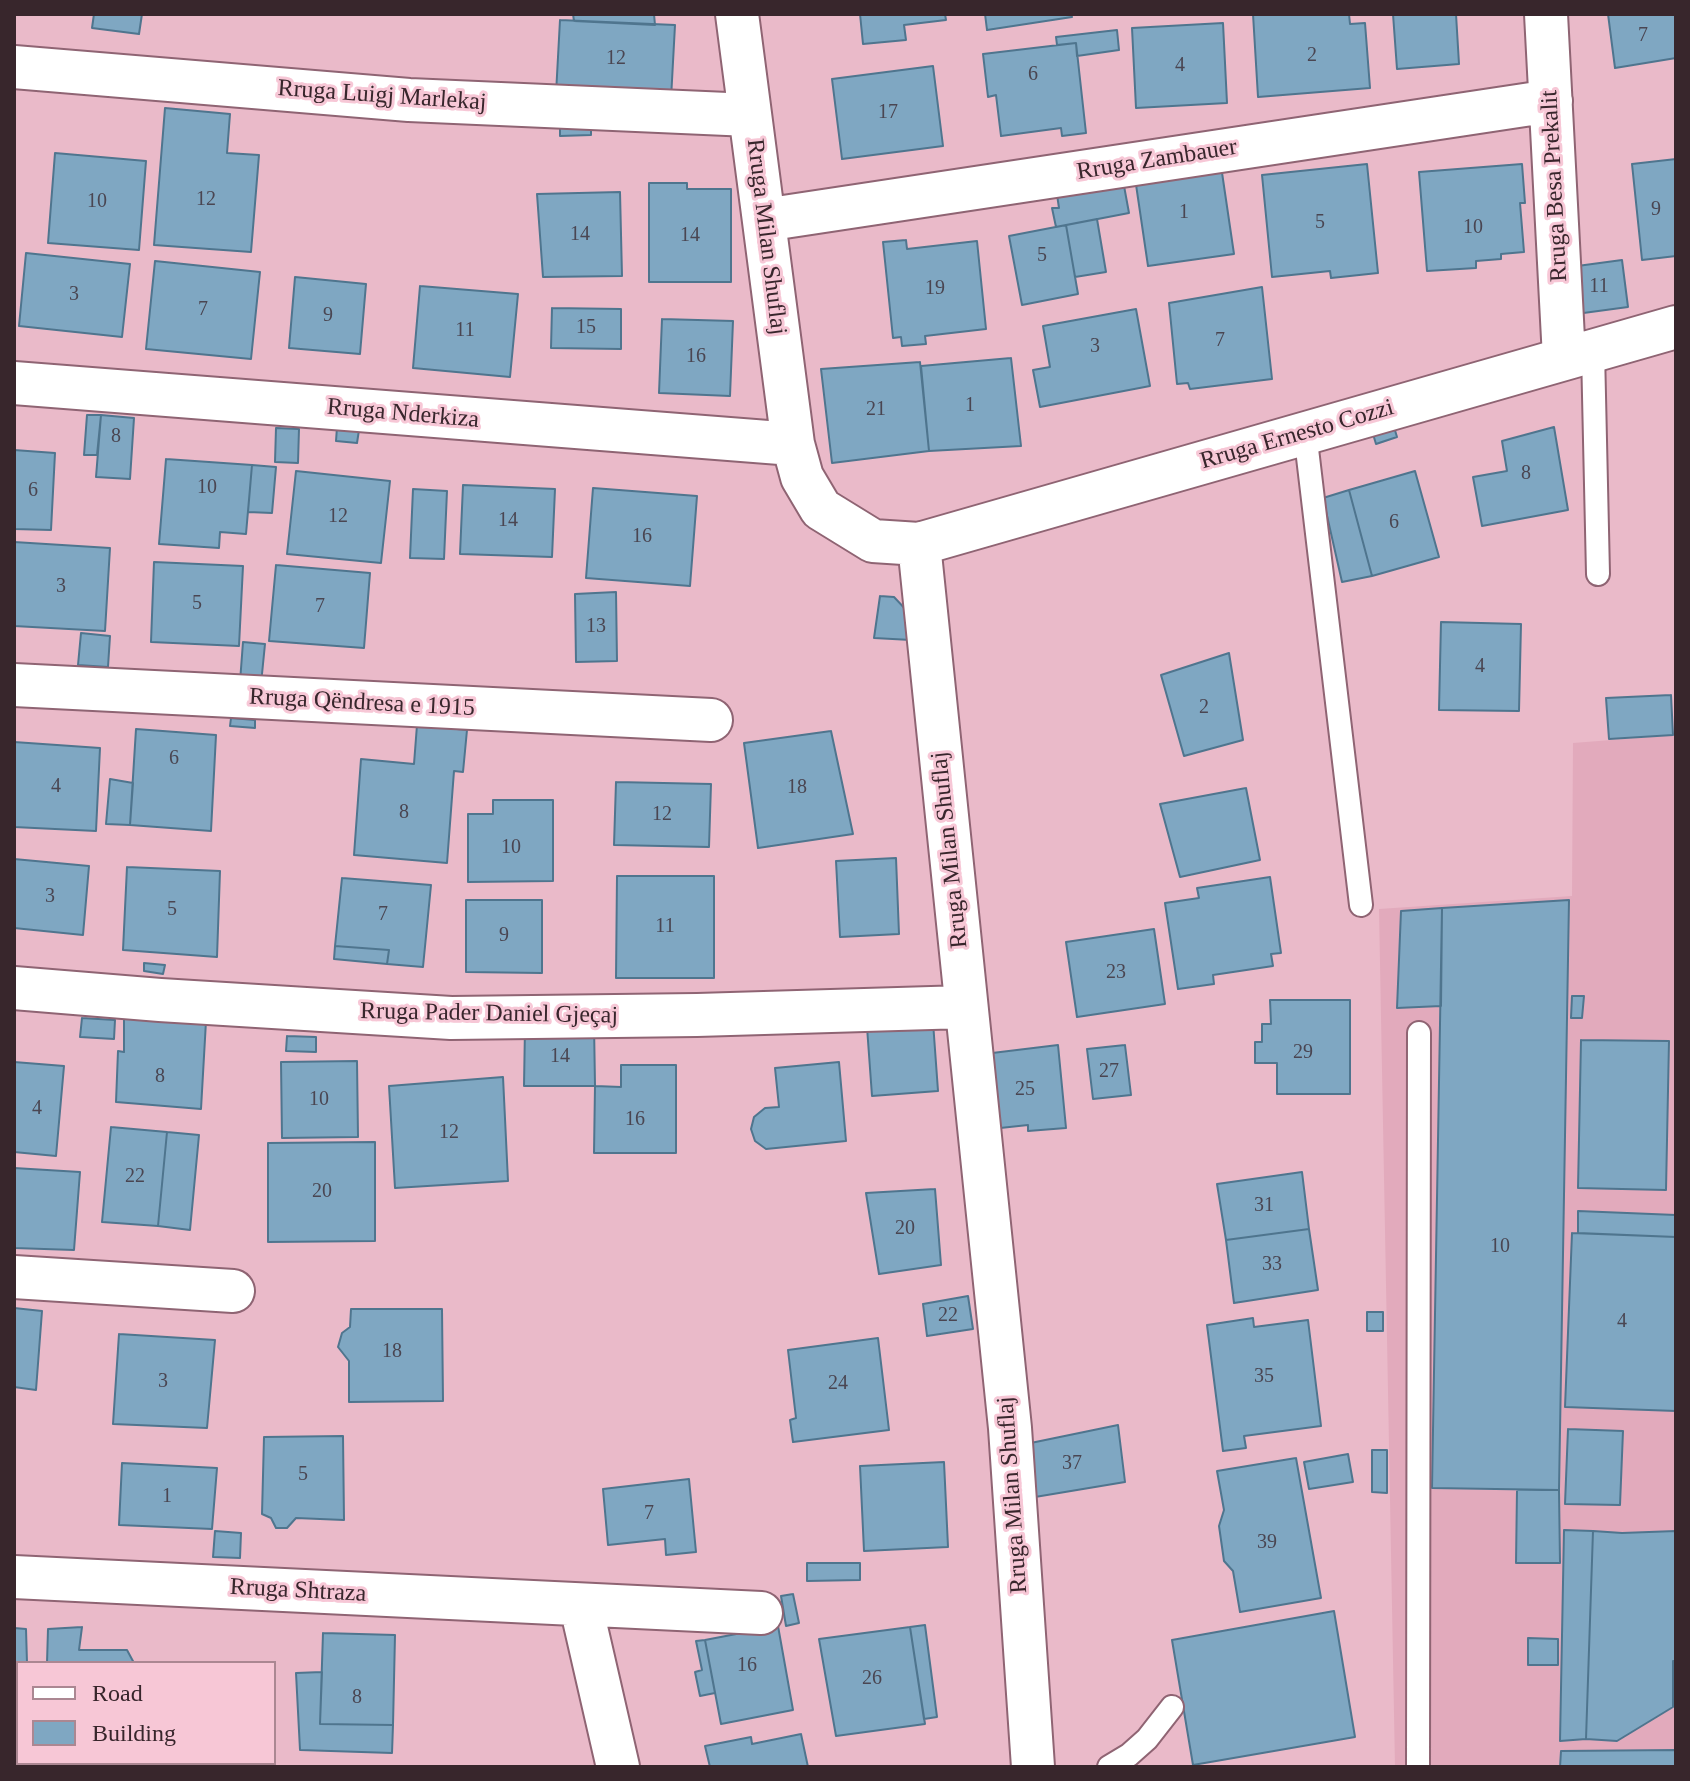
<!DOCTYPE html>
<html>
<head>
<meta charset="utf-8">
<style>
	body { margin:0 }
	#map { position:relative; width:1690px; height:1781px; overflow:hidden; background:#eabac9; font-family:"Times New Roman",serif }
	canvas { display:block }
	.frame { position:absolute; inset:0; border:16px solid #38262c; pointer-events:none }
	.legend { position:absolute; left:16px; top:1661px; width:260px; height:104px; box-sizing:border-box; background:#f7c7d6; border:2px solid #ab8792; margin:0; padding:10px 14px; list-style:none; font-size:24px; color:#38262c }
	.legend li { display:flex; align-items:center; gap:16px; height:40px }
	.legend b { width:40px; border:2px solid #ab8792 }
</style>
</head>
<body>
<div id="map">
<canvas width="1690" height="1781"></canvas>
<div class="frame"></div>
<ul class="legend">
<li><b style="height:10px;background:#fff"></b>Road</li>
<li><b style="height:22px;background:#7fa7c2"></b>Building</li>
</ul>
</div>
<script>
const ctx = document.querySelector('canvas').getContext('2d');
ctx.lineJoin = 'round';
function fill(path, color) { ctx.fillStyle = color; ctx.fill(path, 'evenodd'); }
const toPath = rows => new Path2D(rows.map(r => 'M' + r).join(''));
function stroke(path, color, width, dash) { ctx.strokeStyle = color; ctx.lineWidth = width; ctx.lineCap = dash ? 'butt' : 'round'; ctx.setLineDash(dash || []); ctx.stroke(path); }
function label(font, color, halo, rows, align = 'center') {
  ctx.font = font + ' "Times New Roman",serif'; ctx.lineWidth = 6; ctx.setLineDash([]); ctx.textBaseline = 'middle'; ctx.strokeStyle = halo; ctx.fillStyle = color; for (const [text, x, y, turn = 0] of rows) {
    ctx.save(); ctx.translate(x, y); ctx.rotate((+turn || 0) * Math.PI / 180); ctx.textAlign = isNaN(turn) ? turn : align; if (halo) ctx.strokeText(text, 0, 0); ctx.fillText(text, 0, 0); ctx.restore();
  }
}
fill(toPath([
	[1676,735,1676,1767,1395,1767,1379,909,1572,896,1573,743]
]), '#e2aabc');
const building = toPath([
	[94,14,142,14,139,34,92,28,94,14],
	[573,14,654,14,655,25,574,21,573,14],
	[860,14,945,14,946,20,904,25,906,40,863,44,860,14],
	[985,14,1071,14,1072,17,987,30,985,14],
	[1253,14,1349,14,1350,24,1365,23,1370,88,1258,97,1253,14],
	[1393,14,1456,14,1459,64,1397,69,1393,14],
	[1608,14,1676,14,1676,58,1615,68,1608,14],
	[560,20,675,25,671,99,556,94,560,20],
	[1223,23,1227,103,1136,108,1132,28,1223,23],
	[1117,30,1119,50,1077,56,1076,43,1057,45,1056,37,1117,30],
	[1076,43,1086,133,1062,136,1061,128,1001,136,996,95,988,97,983,54,1076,43],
	[933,66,943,146,842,159,832,79,933,66],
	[165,108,230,114,227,153,259,155,251,252,154,245,165,108],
	[591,126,591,135,560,136,560,127,591,126],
	[55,153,146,161,139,250,48,243,55,153],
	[1220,159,1234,254,1148,266,1134,171,1220,159],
	[1676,159,1676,256,1642,260,1632,164,1676,159],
	[1367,164,1378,273,1331,278,1330,271,1272,277,1262,175,1367,164],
	[1522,164,1525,203,1520,203,1524,252,1501,254,1501,259,1476,261,1476,268,1427,271,1419,172,1522,164],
	[1122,175,1129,213,1056,227,1052,208,1059,208,1056,188,1122,175],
	[649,183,687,183,687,189,731,189,731,282,649,282,649,183],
	[620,192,622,276,543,277,537,194,620,192],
	[1097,219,1106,272,1075,277,1066,225,1097,219],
	[1066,225,1078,294,1022,305,1009,236,1066,225],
	[906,240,907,249,977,241,986,329,925,336,926,344,902,346,901,337,893,338,883,242,906,240],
	[26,253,130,264,122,337,19,326,26,253],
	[1622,260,1628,307,1576,314,1570,267,1622,260],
	[155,261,260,272,251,359,146,349,155,261],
	[295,277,366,284,360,354,289,348,295,277],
	[420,286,518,294,510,377,413,368,420,286],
	[1262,287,1272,379,1190,389,1188,383,1177,384,1169,303,1262,287],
	[552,308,621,309,621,349,551,348,552,308],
	[1136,309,1150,386,1040,407,1033,370,1050,367,1043,326,1136,309],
	[662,319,733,321,730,396,659,393,662,319],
	[1011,358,1021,446,929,451,921,366,1011,358],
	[920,362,929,451,832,463,821,369,920,362],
	[87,415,101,415,97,455,84,455,87,415],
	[101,415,134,418,130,479,96,477,101,415],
	[337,427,359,430,357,443,336,441,337,427],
	[1394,427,1397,437,1376,444,1373,434,1394,427],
	[1554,427,1568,510,1482,526,1473,477,1507,471,1502,441,1554,427],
	[276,428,299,429,298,463,275,462,276,428],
	[14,450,55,453,51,530,14,529,14,450],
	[166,459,252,465,246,534,220,532,219,548,159,544,166,459],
	[252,465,276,467,272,513,248,512,252,465],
	[296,471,390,481,381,563,287,554,296,471],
	[1415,471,1439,557,1372,576,1349,490,1415,471],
	[463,485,555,489,552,557,460,554,463,485],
	[593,488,697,496,690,586,586,578,593,488],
	[413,489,447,491,444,559,410,558,413,489],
	[1349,490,1372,576,1342,582,1323,498,1349,490],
	[14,542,110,548,105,631,14,626,14,542],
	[154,562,243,566,239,646,151,642,154,562],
	[276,565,370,573,364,648,269,641,276,565],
	[616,592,617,661,576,662,575,594,616,592],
	[880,596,894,597,909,613,911,640,874,638,880,596],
	[1441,622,1521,624,1519,711,1439,710,1441,622],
	[81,633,110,636,108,667,78,665,81,633],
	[243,642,265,644,261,684,240,682,243,642],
	[1229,653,1243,740,1184,756,1161,675,1229,653],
	[1671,695,1673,735,1609,739,1606,698,1671,695],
	[231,718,255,720,255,728,230,726,231,718],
	[417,725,467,730,463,772,454,771,447,863,354,855,361,759,414,764,417,725],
	[136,729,216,735,211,831,130,825,136,729],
	[831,731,853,834,758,848,744,743,831,731],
	[14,742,100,748,96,831,14,827,14,742],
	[110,779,133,783,130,825,106,824,110,779],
	[616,782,711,784,709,847,614,845,616,782],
	[1246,788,1260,860,1180,877,1160,804,1246,788],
	[493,800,553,800,553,881,468,882,468,814,493,814,493,800],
	[896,858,899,934,840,937,836,861,896,858],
	[14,859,89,866,83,935,14,928,14,859],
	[127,867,220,871,217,957,123,950,127,867],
	[617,876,714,876,714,978,616,978,617,876],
	[1270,877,1281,953,1271,954,1273,966,1213,975,1214,984,1178,989,1165,903,1199,898,1197,888,1270,877],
	[342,878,431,885,423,967,387,964,389,950,335,946,342,878],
	[466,900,542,900,542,973,466,972,466,900],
	[1569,900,1559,1490,1432,1488,1442,908,1569,900],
	[1442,908,1441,1006,1397,1008,1401,911,1442,908],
	[1154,929,1165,1004,1077,1017,1066,942,1154,929],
	[335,946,389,950,387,964,334,959,335,946],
	[144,963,165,965,163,974,144,971,144,963],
	[1572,996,1584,996,1582,1018,1571,1018,1572,996],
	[1270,1000,1350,1000,1350,1094,1277,1094,1277,1063,1255,1063,1255,1042,1262,1042,1262,1024,1271,1024,1270,1000],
	[124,1012,206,1021,201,1109,116,1102,118,1051,124,1052,124,1012],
	[82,1018,115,1020,114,1039,80,1037,82,1018],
	[933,1022,938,1091,872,1096,867,1027,933,1022],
	[594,1024,595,1086,524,1086,525,1027,594,1024],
	[287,1036,316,1037,316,1052,286,1051,287,1036],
	[1581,1040,1669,1041,1666,1190,1578,1188,1581,1040],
	[1058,1045,1066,1128,1028,1131,1028,1125,991,1129,984,1054,1058,1045],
	[1125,1045,1131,1095,1093,1099,1087,1049,1125,1045],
	[357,1061,358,1137,282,1138,281,1062,357,1061],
	[14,1062,64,1066,56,1156,14,1152,14,1062],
	[839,1062,846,1141,766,1149,755,1141,751,1129,754,1117,765,1108,779,1107,775,1068,839,1062],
	[621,1065,676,1065,676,1153,594,1153,595,1086,621,1087,621,1065],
	[503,1077,508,1181,395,1188,389,1086,503,1077],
	[111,1127,167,1132,158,1226,102,1222,111,1127],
	[167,1132,199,1135,190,1230,158,1226,167,1132],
	[375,1142,375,1241,268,1242,268,1143,375,1142],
	[14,1168,80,1172,74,1250,14,1248,14,1168],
	[1302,1172,1309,1229,1226,1240,1217,1184,1302,1172],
	[935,1189,941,1265,879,1274,866,1193,935,1189],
	[1578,1211,1676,1215,1676,1237,1578,1233,1578,1211],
	[1309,1229,1318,1290,1234,1303,1226,1240,1309,1229],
	[1572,1233,1676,1237,1676,1411,1565,1407,1572,1233],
	[968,1296,973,1329,927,1336,923,1304,968,1296],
	[14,1308,42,1311,36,1390,14,1387,14,1308],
	[351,1309,442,1309,443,1401,349,1402,349,1361,338,1347,342,1333,350,1327,351,1309],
	[1367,1312,1383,1312,1383,1331,1367,1331,1367,1312],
	[1253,1318,1254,1327,1308,1320,1321,1426,1244,1436,1246,1448,1223,1451,1207,1325,1253,1318],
	[119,1334,215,1340,207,1428,113,1424,119,1334],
	[878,1338,889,1430,793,1442,790,1420,796,1418,788,1350,878,1338],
	[1118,1425,1125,1482,1023,1499,1021,1445,1118,1425],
	[1568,1429,1623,1431,1620,1505,1565,1504,1568,1429],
	[343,1436,344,1520,296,1518,287,1528,276,1528,271,1518,262,1514,264,1437,343,1436],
	[1372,1450,1387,1450,1387,1493,1372,1492,1372,1450],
	[1348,1454,1353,1482,1309,1489,1304,1462,1348,1454],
	[1296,1458,1321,1598,1240,1612,1233,1571,1224,1561,1219,1526,1224,1510,1217,1471,1296,1458],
	[944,1462,948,1547,864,1551,860,1466,944,1462],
	[122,1463,217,1468,212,1529,119,1525,122,1463],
	[689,1479,696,1552,666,1555,665,1539,608,1545,603,1489,689,1479],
	[1517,1490,1559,1490,1560,1563,1516,1563,1517,1490],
	[1564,1530,1593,1531,1586,1739,1560,1741,1564,1530],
	[215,1531,241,1533,240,1558,213,1557,215,1531],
	[1593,1531,1622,1533,1676,1531,1676,1661,1673,1661,1673,1707,1617,1741,1586,1739,1593,1531],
	[807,1563,860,1563,860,1580,807,1581,807,1563],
	[793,1594,799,1623,786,1626,781,1596,793,1594],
	[1334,1611,1355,1737,1193,1765,1172,1640,1334,1611],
	[925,1625,937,1717,924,1719,910,1627,925,1625],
	[778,1626,793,1710,721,1724,705,1640,778,1626],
	[82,1627,79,1650,127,1650,134,1663,47,1663,48,1629,82,1627],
	[910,1627,925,1724,836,1736,819,1639,910,1627],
	[14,1628,26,1629,27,1663,18,1663,18,1699,14,1698,14,1628],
	[323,1633,395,1635,393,1725,320,1724,323,1633],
	[1528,1638,1558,1639,1558,1665,1528,1665,1528,1638],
	[705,1640,715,1693,700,1696,695,1672,702,1670,696,1641,705,1640],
	[322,1672,320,1724,393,1725,392,1753,300,1750,296,1673,322,1672],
	[14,1718,18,1719,18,1763,26,1763,25,1767,14,1767,14,1718],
	[801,1734,808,1767,710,1767,705,1746,751,1737,752,1744,801,1734],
	[1676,1750,1676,1767,1560,1767,1561,1751,1676,1750]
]);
fill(building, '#7fa7c2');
stroke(building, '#4f758e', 2);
const lane = toPath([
	[1593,351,1598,574],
	[1305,432,1361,905],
	[1109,1767,1129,1755,1147,1739,1172,1707],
	[1418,1767,1419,1033]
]);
const street = toPath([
	[737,14,793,444,802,477,821,509,873,541,919,544,1676,327],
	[1546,14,1564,358],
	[14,67,409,100,750,115],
	[764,220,1551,101],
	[14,383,793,444],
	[919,544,1010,1428,1033,1767],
	[14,685,711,720],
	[14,988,160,1000,451,1018,697,1015,965,1007],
	[14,1277,233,1291],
	[14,1577,761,1613],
	[581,1606,618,1767]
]);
stroke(lane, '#8f6473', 26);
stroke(street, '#8f6473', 46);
stroke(lane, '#fff', 22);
stroke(street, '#fff', 42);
label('20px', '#4a4652', null, [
	["7",1643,36],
	["2",1312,56],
	["12",616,59],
	["4",1180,66],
	["6",1033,75],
	["17",888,113],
	["12",206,200],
	["10",97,202],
	["9",1656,210],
	["1",1184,213],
	["5",1320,223],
	["10",1473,228],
	["14",580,235],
	["14",690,236],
	["5",1042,256],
	["11",1599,287],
	["19",935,289],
	["3",74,295],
	["7",203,310],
	["9",328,316],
	["15",586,328],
	["11",465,331],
	["7",1220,341],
	["3",1095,347],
	["16",696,357],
	["1",970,406],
	["21",876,410],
	["8",116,437],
	["8",1526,474],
	["10",207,488],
	["6",33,491],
	["12",338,517],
	["14",508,521],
	["6",1394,523],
	["16",642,537],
	["3",61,587],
	["5",197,604],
	["7",320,607],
	["13",596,627],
	["4",1480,667],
	["2",1204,708],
	["6",174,759],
	["4",56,787],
	["18",797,788],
	["8",404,813],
	["12",662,815],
	["10",511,848],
	["3",50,897],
	["5",172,910],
	["7",383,915],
	["11",665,927],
	["9",504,936],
	["23",1116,973],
	["29",1303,1053],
	["14",560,1057],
	["27",1109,1072],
	["8",160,1077],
	["25",1025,1090],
	["10",319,1100],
	["4",37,1109],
	["16",635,1120],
	["12",449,1133],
	["22",135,1177],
	["20",322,1192],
	["31",1264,1206],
	["20",905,1229],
	["10",1500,1247],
	["33",1272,1265],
	["22",948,1316],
	["4",1622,1322],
	["18",392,1352],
	["35",1264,1377],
	["3",163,1382],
	["24",838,1384],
	["37",1072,1464],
	["5",303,1475],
	["1",167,1497],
	["7",649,1514],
	["39",1267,1543],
	["16",747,1666],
	["26",872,1679],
	["8",357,1698]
]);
label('24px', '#38262c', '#f7c7d6', [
	["Rruga Luigj Marlekaj",382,96,4],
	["Rruga Zambauer",1157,160,-9],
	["Rruga Besa Prekalit",1555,186,-93],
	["Rruga Milan Shuflaj",766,237,83],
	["Rruga Nderkiza",403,414,5],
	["Rruga Ernesto Cozzi",1297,435,-16],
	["Rruga Qëndresa e 1915",362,703,3],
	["Rruga Milan Shuflaj",950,850,-96],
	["Rruga Pader Daniel Gjeçaj",489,1014,1],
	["Rruga Milan Shuflaj",1013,1495,-94],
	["Rruga Shtraza",298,1591,3]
]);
</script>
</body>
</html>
